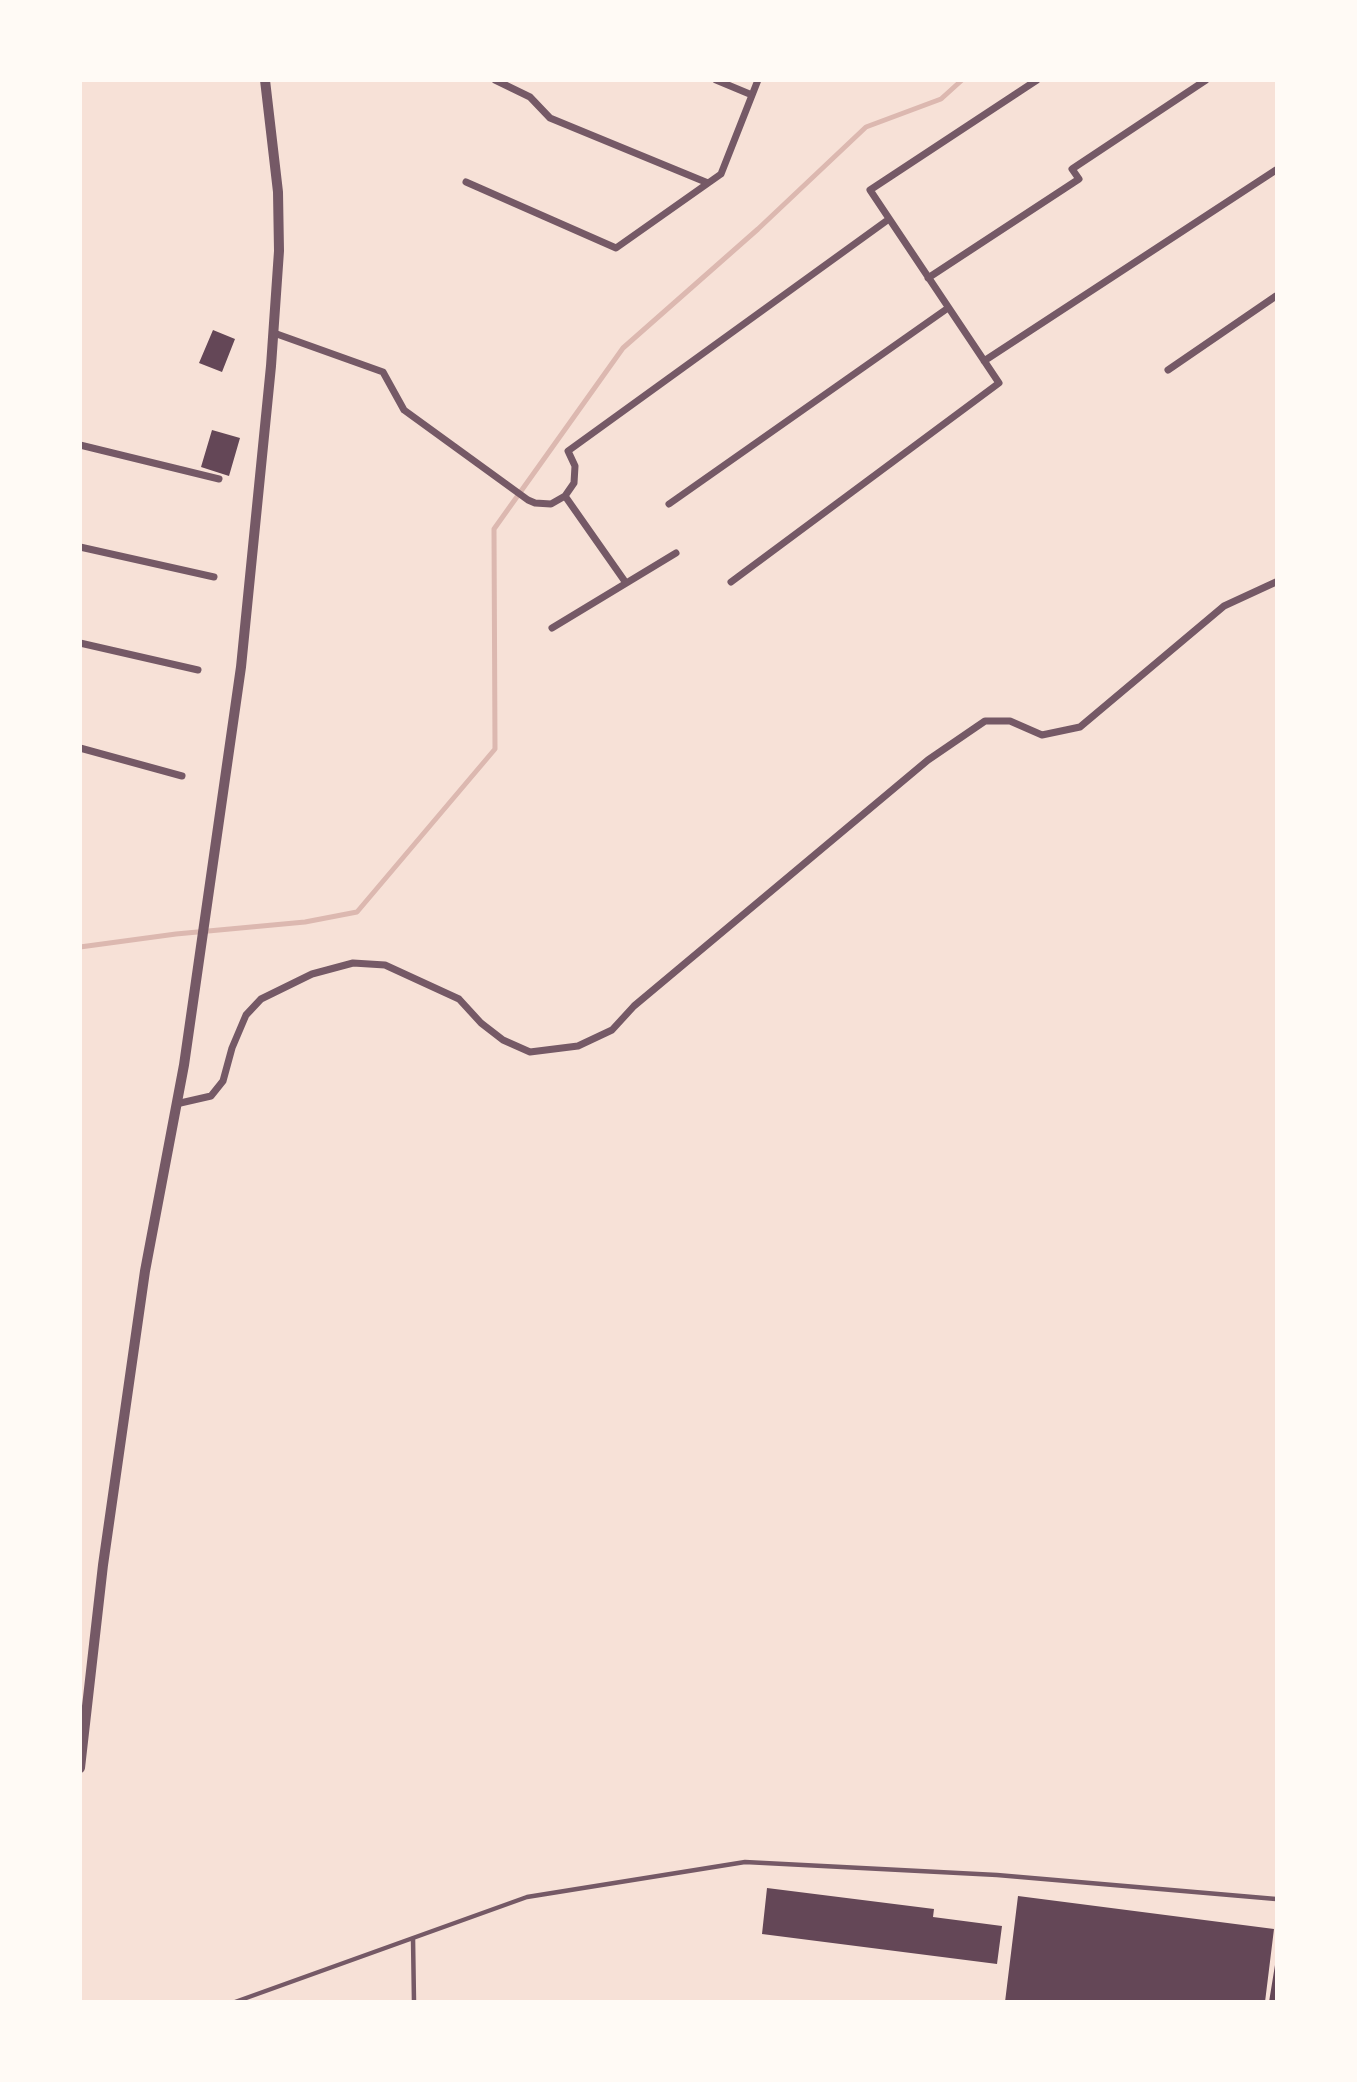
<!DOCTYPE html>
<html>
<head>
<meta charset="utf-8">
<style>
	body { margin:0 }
	#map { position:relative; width:1357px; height:2082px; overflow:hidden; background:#f7e1d7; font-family:"Public Sans",sans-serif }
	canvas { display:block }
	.frame { position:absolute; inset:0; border:82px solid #fffaf5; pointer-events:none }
</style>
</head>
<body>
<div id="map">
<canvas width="1357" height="2082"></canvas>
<div class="frame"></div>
</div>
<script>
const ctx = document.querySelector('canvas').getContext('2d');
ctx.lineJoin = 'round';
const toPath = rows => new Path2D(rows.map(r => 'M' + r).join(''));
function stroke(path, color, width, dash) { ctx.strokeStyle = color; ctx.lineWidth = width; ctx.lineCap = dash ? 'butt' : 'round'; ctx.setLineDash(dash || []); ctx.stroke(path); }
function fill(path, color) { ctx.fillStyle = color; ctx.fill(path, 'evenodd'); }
stroke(toPath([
	[80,947,176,934,305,922,357,912,495,749,494,529,623,348,758,229,866,127,941,99,962,80]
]), '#dcb8b0', 5);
fill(toPath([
	[213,330,235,339,222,372,199,363],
	[212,430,240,438,229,476,201,467],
	[767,1888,934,1909,933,1917,1002,1926,997,1964,762,1934],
	[1018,1896,1274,1929,1265,2002,1005,2002],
	[1275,1965,1276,2002,1269,2002]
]), '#644757');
stroke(toPath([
	[413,1938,414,2002],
	[235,2002,527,1897,745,1862,997,1875,1276,1899]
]), '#755966', 4.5);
stroke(toPath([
	[495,80,530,97,550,118,708,183],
	[716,80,752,95],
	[466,182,616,248,721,174,758,80],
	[928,278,1079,179,1072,169,1206,80],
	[274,333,383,372,404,410,528,500,535,503,551,504,565,496,574,483,575,466,568,451,889,219],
	[984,361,1276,170],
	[1168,370,1276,296],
	[80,445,219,479],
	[565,496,626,583],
	[669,504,948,308],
	[80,547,214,577],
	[731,582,999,383,870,190,1037,80],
	[552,628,676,553],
	[80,643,198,670],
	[80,748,182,776],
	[176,1104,211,1096,223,1081,232,1048,246,1015,261,999,312,974,353,963,385,965,459,999,481,1023,503,1040,530,1052,578,1046,612,1030,634,1006,928,760,985,721,1010,721,1042,735,1080,727,1224,606,1276,582]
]), '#755966', 7);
stroke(toPath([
	[80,1768,103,1565,145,1271,184,1065,241,667,271,366,279,251,278,192,265,80]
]), '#755966', 10);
</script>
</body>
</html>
